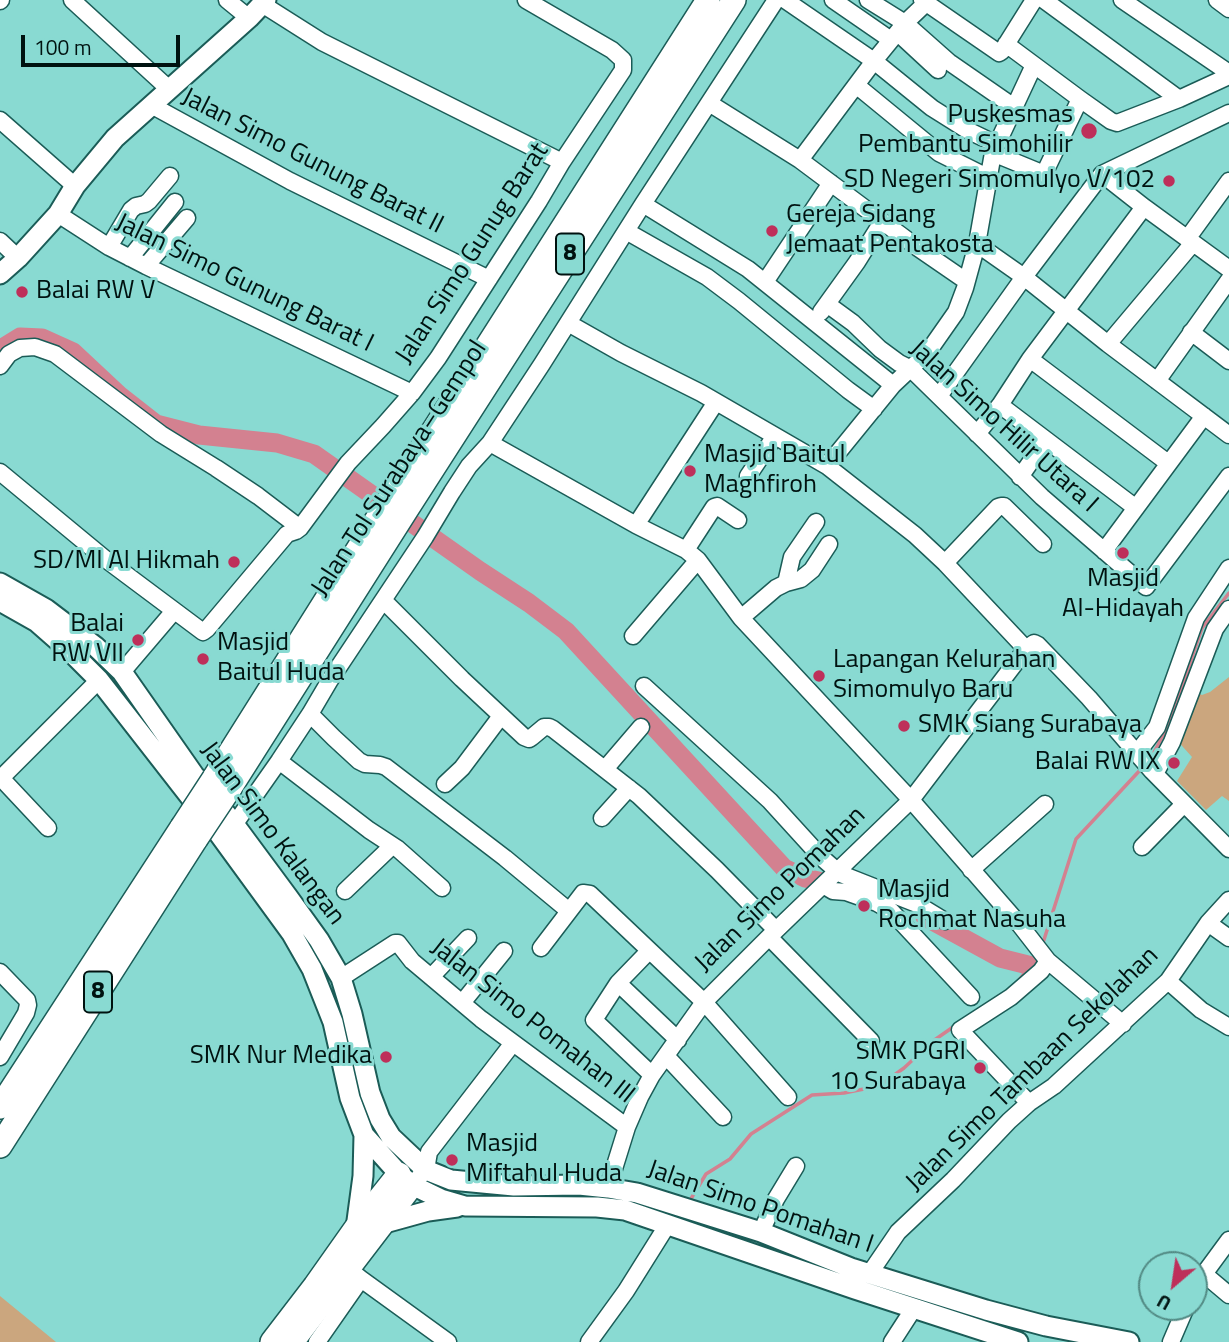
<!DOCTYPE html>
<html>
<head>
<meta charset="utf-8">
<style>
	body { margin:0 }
	#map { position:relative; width:1229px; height:1342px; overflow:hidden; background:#89dad2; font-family:"Titillium Web",sans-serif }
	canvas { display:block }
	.north { position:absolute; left:1138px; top:1251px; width:70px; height:70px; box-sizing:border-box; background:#89dad2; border:2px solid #528a84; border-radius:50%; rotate:209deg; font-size:19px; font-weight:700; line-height:28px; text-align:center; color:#001210 }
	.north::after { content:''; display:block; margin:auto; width:24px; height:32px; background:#be2f5a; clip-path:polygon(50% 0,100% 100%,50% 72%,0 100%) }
	.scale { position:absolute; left:21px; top:35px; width:159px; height:32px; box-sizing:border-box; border:4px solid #001210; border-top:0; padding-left:9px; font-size:21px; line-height:24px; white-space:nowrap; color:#001210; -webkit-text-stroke:5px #89dad2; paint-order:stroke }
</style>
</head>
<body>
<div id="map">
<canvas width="1229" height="1342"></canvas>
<div class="north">U</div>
<div class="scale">100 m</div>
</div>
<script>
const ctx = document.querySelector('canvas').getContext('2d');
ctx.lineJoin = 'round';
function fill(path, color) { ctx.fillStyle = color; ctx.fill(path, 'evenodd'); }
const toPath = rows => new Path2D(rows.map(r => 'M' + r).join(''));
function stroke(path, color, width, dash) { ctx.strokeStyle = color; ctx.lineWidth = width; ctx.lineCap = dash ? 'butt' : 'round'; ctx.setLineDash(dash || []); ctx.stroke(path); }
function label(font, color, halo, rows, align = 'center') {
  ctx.font = font + ' "Titillium Web",sans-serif'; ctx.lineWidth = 6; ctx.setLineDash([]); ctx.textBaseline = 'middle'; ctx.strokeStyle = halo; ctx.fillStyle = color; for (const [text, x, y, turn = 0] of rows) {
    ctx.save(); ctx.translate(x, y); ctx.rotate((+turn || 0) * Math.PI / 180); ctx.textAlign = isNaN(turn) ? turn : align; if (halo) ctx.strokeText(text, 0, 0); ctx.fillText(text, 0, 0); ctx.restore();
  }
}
fill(toPath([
	[1229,677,1229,801,1222,796,1206,810,1177,781,1192,757,1174,737,1191,690,1202,695,1210,692],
	[0,1296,56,1342,0,1342]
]), '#cba67e');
stroke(toPath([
	[1150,760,1170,722,1202,628,1229,593],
	[1042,946,1076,839,1142,768],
	[1019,980,1038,956],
	[979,1009,999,996],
	[689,1202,706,1174,730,1159,751,1134,812,1095,844,1093,879,1086,904,1068,933,1041,956,1025]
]), '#d38190', 3.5);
stroke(toPath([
	[0,352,4,347,20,337,42,338,73,352,119,395,156,424,199,435,277,443,314,454,480,571,529,603,566,631,784,868,805,878,841,886],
	[925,917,1000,958,1032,966]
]), '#d38190', 19);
const minor = toPath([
	[72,0,169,89],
	[227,0,249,18],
	[785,0,874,61,932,108,967,130,996,144],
	[833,0,891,40],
	[868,0,905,23,949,62,1014,107],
	[922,0,999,53,1002,51,1034,0],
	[1044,0,1179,99],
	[1122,0,1229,73],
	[1217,0,1229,9],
	[0,1,1,0],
	[262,4,322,42,562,162],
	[898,33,938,70],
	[1006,44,1080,99,1111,121,1117,123,1179,99,1229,76],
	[856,85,939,153,987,177],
	[709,103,800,160,918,248,966,281],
	[151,105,290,181,489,279],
	[0,120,75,186],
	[993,153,1044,174,1080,99],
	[800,160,874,61,905,23,926,3],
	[1102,174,1144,207,1229,269],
	[643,204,748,269,893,385],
	[58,214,109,247,146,266,412,393],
	[626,231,707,277,739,301,848,390,874,409],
	[1187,239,1229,181],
	[0,241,18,258],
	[977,244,1024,277,1108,344,1229,435],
	[109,247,131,210,136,206,145,204,149,201,170,176],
	[130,258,175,202],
	[146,266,187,218],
	[765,282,831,183],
	[827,304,853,323,880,349,899,363,911,369,1042,497,1146,587,1229,476],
	[821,312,857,262,882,222],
	[568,323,621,353,701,393,827,466,915,535,945,563,1026,649],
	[1191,332,1229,361],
	[1108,344,1193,243],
	[1030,359,1168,463],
	[0,366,9,354,20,348,35,347,55,354,161,434,216,468,258,496,300,528],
	[1157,381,1229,280],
	[939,396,1024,277,1102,174,1229,113],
	[1000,405,1136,508],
	[977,434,1000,405,1030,359,1144,207],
	[490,443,636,525,686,550,698,560,741,618,776,588,786,583,792,557,816,522],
	[827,466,893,385,928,352,956,312,965,288,977,244,993,153,1034,65],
	[0,472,104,558,203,632,207,629,287,534,296,531,300,528,348,463,383,426,412,393,438,358,539,201,562,162,623,70,623,60,612,50,526,0],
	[748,476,775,436],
	[1020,477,1046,440],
	[636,525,716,402],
	[686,550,714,507,717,506,738,520],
	[1104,551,1204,416],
	[945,563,998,507,1001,506,1004,506,1043,544],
	[786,583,801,579,812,570,829,544],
	[383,600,462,679,524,737,529,739,532,737,544,727,549,727,553,729,639,796,717,870,776,930],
	[741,618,911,800,1020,925,1048,961,1123,1024],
	[633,636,698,560],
	[122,672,174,611],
	[644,686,770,801,821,857,837,871],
	[310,714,334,738,359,761,365,764,380,765,386,767,505,858,569,911],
	[1137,753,1157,727,1196,618,1229,568],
	[279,761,369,830,398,849,442,888],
	[605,769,641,727],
	[1155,774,1172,742,1215,629,1229,609],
	[1,778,48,828],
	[0,779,99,680],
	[445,784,462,768,501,716],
	[602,818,629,788],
	[234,825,279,761,310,714,330,680,425,537,452,492,469,466,490,443,542,364,643,204,776,0],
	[1142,847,1184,804],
	[971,870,1045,804],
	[836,872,917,904,945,921],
	[823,885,833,891,846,892,877,903,891,911,971,997],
	[345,891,392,846],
	[1208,923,1229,938],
	[769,937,871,1041],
	[541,948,583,893,590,894,704,1002,788,1097],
	[0,972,27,1000,28,1005,26,1013,0,1057],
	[431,977,468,938],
	[341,978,395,943,398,943,412,961,481,1019,627,1127],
	[1168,981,1201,1010,1229,1027],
	[618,983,649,951],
	[462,1003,504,951],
	[666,1056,723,1117],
	[652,1075,594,1020,618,983,678,1040],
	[1029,1103,960,1030,1011,997,1041,971,1048,961],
	[419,1177,426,1170,429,1152,513,1043],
	[608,1188,627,1127,640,1097,652,1075,704,1002,769,937,911,800,1026,649,1034,643,1038,645,1089,698,1152,771,1229,849],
	[761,1232,776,1199,796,1166],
	[870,1273,898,1232,953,1180,1009,1121,1029,1103,1054,1086,1168,981,1208,923,1229,900],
	[1204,1274,1229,1295],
	[361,1279,448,1342],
	[1194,1292,1204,1274,1229,1240],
	[317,1342,361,1279,341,1263],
	[589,1342,626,1291,668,1224],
	[892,1342,914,1308],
	[1171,1342,1186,1307]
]);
const major = toPath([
	[0,274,18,258,58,214,75,186,115,138,249,18,266,0],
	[0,583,46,609,96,647,122,672,194,775,231,820,288,897,319,940,341,978,352,1014,370,1093,380,1119,391,1137,426,1170,451,1180,514,1186,579,1185,608,1188,637,1193,761,1232,851,1268,986,1310,1046,1326,1129,1342],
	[0,601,37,622,70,651,99,680,219,834,292,934,312,969,333,1022,350,1098,364,1135,399,1174,412,1185,441,1199,465,1206,597,1207,625,1210,855,1289,1018,1342],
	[381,1224,428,1211,457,1207],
	[356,1228,363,1176,364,1135]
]);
const highway = toPath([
	[214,778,391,497,708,0],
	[230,788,407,509,734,0],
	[0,1107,182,827],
	[0,1146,196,839],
	[272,1342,315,1286,356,1228,399,1174],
	[292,1342,412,1185]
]);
stroke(minor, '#1b5c57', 19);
stroke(major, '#1b5c57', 23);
stroke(highway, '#1b5c57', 26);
stroke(minor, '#fff', 16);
stroke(major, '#fff', 19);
stroke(highway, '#fff', 23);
const highwayBridge = toPath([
	[182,827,214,778],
	[196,839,230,788]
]);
stroke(highwayBridge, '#1b5c57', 26, []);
stroke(highwayBridge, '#fff', 23);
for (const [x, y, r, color] of [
	[1089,131,9,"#be2f5a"],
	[1169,181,7,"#be2f5a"],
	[772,231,7,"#be2f5a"],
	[22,292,7,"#be2f5a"],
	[690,471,7,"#be2f5a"],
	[1123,553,7,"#be2f5a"],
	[234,562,7,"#be2f5a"],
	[138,640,7,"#be2f5a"],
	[203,659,7,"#be2f5a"],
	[819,676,7,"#be2f5a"],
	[904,726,7,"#be2f5a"],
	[1174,763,7,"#be2f5a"],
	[864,906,7,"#be2f5a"],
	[386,1057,7,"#be2f5a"],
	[980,1068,7,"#be2f5a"],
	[452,1160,7,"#be2f5a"]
]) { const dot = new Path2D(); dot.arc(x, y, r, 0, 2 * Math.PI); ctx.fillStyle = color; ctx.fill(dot); stroke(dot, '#89dad2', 2.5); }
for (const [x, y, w] of [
	[570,254,28],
	[98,992,28]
]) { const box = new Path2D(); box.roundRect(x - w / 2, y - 20.5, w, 41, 5); ctx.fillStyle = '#89dad2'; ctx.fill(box); stroke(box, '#001210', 2); }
label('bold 24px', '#001210', null, [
	["8",570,254],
	["8",98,992]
]);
label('26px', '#001210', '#89dad2', [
	["Puskesmas",1073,116,"right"],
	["Pembantu Simohilir",1073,146,"right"],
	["SD Negeri Simomulyo V/102",1155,181,"right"],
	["Gereja Sidang",786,216],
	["Jemaat Pentakosta",786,246],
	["Balai RW V",36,292],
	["Masjid Baitul",704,456],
	["Maghfiroh",704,486],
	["SD/MI Al Hikmah",220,562,"right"],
	["Masjid",1123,580,"center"],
	["Al-Hidayah",1123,610,"center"],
	["Balai",124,625,"right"],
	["RW VII",124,655,"right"],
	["Masjid",217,644],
	["Baitul Huda",217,674],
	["Lapangan Kelurahan",833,661],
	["Simomulyo Baru",833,691],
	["SMK Siang Surabaya",918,726],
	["Balai RW IX",1160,763,"right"],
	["Masjid",878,891],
	["Rochmat Nasuha",878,921],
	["SMK PGRI",966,1053,"right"],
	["10 Surabaya",966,1083,"right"],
	["SMK Nur Medika",372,1057,"right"],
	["Masjid",466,1145],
	["Miftahul Huda",466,1175]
], 'left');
label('26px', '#001210', '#89dad2', [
	["Jalan Simo Gunung Barat II",312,162,27],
	["Jalan Simo Gunug Barat",473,254,-57],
	["Jalan Simo Gunung Barat I",244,284,26],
	["Jalan Simo Hilir Utara I",1003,427,42],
	["Jalan Tol Surabaya–Gempol",400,469,-57],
	["Jalan Simo Kalangan",272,834,53],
	["Jalan Simo Pomahan",781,890,-44],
	["Jalan Simo Pomahan III",532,1022,38],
	["Jalan Simo Tambaan Sekolahan",1033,1070,-44],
	["Jalan Simo Pomahan I",760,1208,19]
]);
</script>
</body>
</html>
